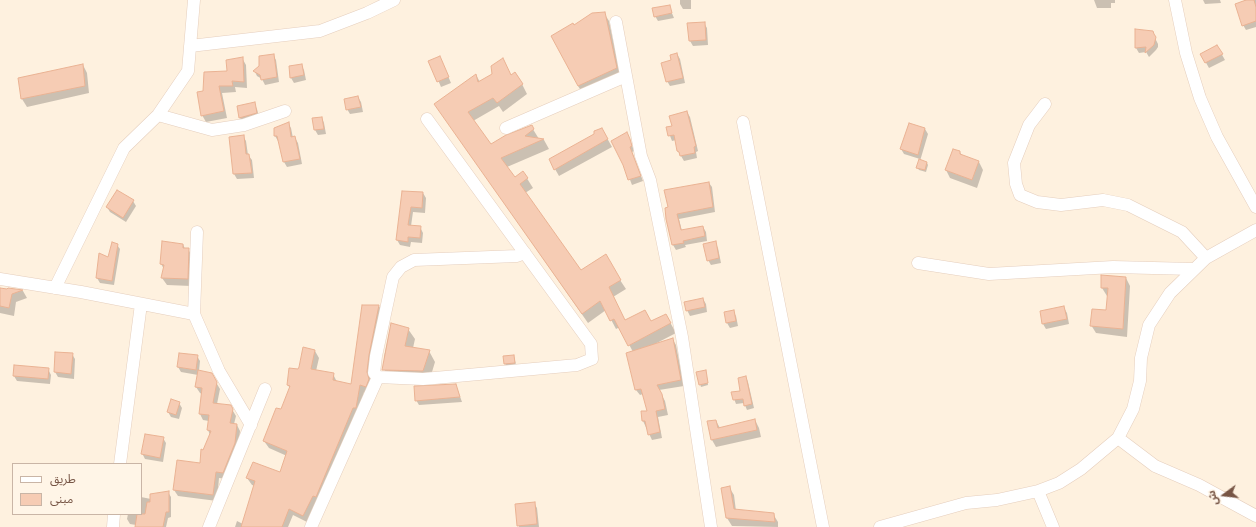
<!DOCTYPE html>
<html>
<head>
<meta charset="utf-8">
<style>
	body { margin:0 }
	#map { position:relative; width:1256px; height:527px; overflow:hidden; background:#fef1df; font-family:Barlow,"Noto Sans Arabic",sans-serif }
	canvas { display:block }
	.legend { position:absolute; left:12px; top:463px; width:130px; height:52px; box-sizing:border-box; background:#fff5e7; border:1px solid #c9b5a6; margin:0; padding:5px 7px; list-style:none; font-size:12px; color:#775545 }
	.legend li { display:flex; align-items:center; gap:8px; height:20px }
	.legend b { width:20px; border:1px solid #c9b5a6 }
	.north { position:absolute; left:1204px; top:475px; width:40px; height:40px; -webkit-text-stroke:3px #fff5e7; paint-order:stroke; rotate:255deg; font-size:11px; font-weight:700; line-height:16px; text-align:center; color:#775545 }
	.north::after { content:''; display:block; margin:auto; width:14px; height:18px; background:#775545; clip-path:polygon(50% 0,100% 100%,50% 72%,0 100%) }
</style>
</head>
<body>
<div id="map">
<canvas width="1256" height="527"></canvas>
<ul class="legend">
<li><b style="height:5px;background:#fff"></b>طريق</li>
<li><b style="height:11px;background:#f6ccb4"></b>مبنى</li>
</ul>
<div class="north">ش</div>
</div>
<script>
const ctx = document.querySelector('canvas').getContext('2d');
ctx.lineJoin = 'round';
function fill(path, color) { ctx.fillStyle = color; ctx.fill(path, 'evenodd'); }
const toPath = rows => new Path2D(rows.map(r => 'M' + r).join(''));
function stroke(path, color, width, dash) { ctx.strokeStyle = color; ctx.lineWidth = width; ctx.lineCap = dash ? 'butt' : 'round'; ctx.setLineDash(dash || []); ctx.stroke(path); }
fill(toPath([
	[680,0,691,0,691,9,683,9,680,4],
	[1094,0,1115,0,1115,3,1111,3,1111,8,1097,8],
	[1203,0,1220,0,1221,3,1205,4],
	[1245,0,1256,0,1256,27,1246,30,1243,25],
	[669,6,674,18,658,21,655,16],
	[604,13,609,21,621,76,583,94,578,86,574,27],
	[704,23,707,28,708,45,693,46,690,41],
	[1155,38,1158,44,1158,47,1156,50,1149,57,1146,52,1139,53,1136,48],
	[1217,46,1225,60,1209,68,1201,54],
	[677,54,680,59,685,83,670,86,667,81,672,61],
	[273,55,276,60,279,82,265,85,262,79,257,76,255,72],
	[242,58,246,65,247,88,235,87,236,92,222,93,227,118,206,122,202,115,204,92],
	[430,61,442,62,451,83,441,87],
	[83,65,87,73,89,93,27,107,22,99,19,78],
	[301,65,304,70,306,80,294,83,291,78],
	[476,75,480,82,511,76,522,84,527,94,503,112,499,106,473,121,491,145,531,126,539,139,544,140,549,149,507,167,515,178,523,172,533,188,525,193,581,271,620,280,626,289,613,297,625,321,651,322,666,315,676,333,653,345,673,340,676,345,684,386,659,390,665,401,668,415,658,417,662,438,652,440,643,421,642,412,648,412,643,394,640,395,636,390,633,352,620,327,616,329,606,310,588,323,435,104],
	[358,97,361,102,363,112,350,114,347,109],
	[254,103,257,109,259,118,243,123,240,118,238,107],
	[687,112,690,117,698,151,696,152,697,158,684,161,678,151,676,140,672,141,667,128,673,127],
	[322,118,324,123,326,134,318,135,315,130,313,119],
	[288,123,291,128,293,138,295,138,298,143,302,164,287,167,284,162,279,141,278,141,275,136],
	[909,124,925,129,928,134,920,161,927,163,928,165,926,172,919,170,917,167,920,159,904,154,901,149],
	[602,129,612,147,559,176,555,169],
	[626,134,632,145,634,151,632,152,643,181,632,185,624,164],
	[243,136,246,141,248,155,252,160,254,178,237,179,234,174,230,137],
	[960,152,962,156,979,162,983,170,977,188,950,178,946,170],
	[709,183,712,187,715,212,679,219,682,231,703,227,706,232,707,241,685,245,686,247,676,250,673,245,669,208],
	[403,192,423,193,426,198,425,213,413,212,411,226,420,227,423,233,422,243,411,242,410,247,400,245,397,240],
	[133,201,136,206,126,222,110,212,107,207],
	[715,242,718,248,721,263,711,265,708,260],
	[183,244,185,249,188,249,192,256,191,286,167,285,162,278,164,269,161,264],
	[117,245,120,249,114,285,100,283,97,278],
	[1102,276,1126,278,1130,286,1127,337,1096,333,1091,325,1107,311,1109,296,1107,296,1102,288],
	[0,289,23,291,27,298,16,302,14,316,0,313],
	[703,299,706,304,707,312,690,316,687,310],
	[379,306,383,313,372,363,370,393,364,392,360,415,307,522,293,515,288,527,235,527,237,521,243,524,255,486,252,485,247,478,280,474,287,456,269,448,264,441,281,411,290,389,288,385,298,370,315,351,319,358,316,371,333,374,337,382,352,386],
	[1064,308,1067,313,1069,324,1046,329,1043,324],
	[733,311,736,316,738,326,730,328,727,323],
	[391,324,408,329,415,339,413,348,429,351,435,362,429,382,390,380,384,369,384,357],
	[56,353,72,354,75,359,74,379,58,377,55,372],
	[180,354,197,356,200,361,199,371,211,374,220,389,217,404,230,406,236,416,234,424,237,425,240,431,238,450,227,479,219,478,217,501,178,496,174,490,200,464,203,451,210,435,208,430,209,421,203,420,200,414,202,394,200,393,196,387,198,375,181,372,178,367],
	[514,356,516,365,507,366,505,364],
	[48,369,51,375,50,384,17,381,14,376],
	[706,373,708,385,701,387,700,384],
	[746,377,748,382,754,408,747,410,744,403,736,404,732,393,742,392],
	[456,385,462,402,419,405,416,400],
	[179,403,182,408,179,419,171,417,168,412],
	[755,420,759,428,761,437,716,447,712,440,716,421,720,428],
	[163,438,166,443,163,462,145,459,142,453],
	[729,487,734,495,736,511,773,514,778,522,778,527,732,526,727,518],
	[168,492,171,497,171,517,168,518,166,527,136,527,136,525,130,524,127,519,128,514,141,514,141,497,151,499],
	[534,503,537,508,539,527,519,527,516,505]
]), '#0003');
const building = toPath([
	[1246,0,1254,0,1256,7,1256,21,1242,26,1235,4,1246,0],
	[670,5,672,13,654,17,652,8,670,5],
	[605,12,617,68,578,86,551,36,573,23,574,25,592,13,605,12],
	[705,22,706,40,689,41,687,23,705,22],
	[1135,29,1153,31,1154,34,1156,37,1154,45,1145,53,1146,47,1135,48,1135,29],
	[1217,45,1223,54,1205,63,1200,54,1217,45],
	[677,53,683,78,666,82,661,63,671,60,670,55,677,53],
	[274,54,277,77,261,80,260,75,253,71,259,66,259,56,274,54],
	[440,56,449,77,437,82,428,61,440,56],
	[243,57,244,82,232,81,233,86,219,86,224,111,201,116,197,92,203,91,204,72,227,71,226,60,243,57],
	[503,58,511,75,515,72,523,84,497,103,493,98,468,112,491,144,506,135,532,125,534,129,525,136,544,139,501,158,515,177,523,171,528,178,520,184,581,270,606,254,621,280,609,287,625,320,645,310,651,321,666,314,671,323,628,346,614,319,610,321,600,301,582,314,434,104,476,74,478,82,492,74,491,66,503,58],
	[83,64,85,86,21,99,18,78,83,64],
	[302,64,304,75,290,78,289,66,302,64],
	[358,96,361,107,346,110,344,99,358,96],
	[255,102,257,113,239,118,237,106,255,102],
	[687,111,696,146,694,147,695,153,680,156,679,152,677,151,674,135,668,136,666,127,672,126,669,116,687,111],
	[322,117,324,129,314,130,312,118,322,117],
	[289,122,291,137,295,136,300,159,283,162,277,136,274,136,274,128,289,122],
	[909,123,925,128,918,155,900,149,909,123],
	[602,128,608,139,554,170,549,159,594,134,594,131,602,128],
	[627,132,630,139,632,146,630,147,641,176,628,180,623,165,611,141,627,132],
	[244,135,246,154,249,154,252,173,233,174,229,137,244,135],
	[953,149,960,151,960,154,979,161,972,180,945,170,953,149],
	[919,159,927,162,925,170,916,168,919,159],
	[709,182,713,207,677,214,681,230,703,226,705,236,683,241,684,243,672,245,666,219,665,208,668,207,664,190,709,182],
	[117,190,134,200,123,218,106,207,117,190],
	[402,191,423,192,422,208,411,207,408,225,421,226,420,238,408,237,408,242,396,240,402,191],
	[162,241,183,244,183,248,189,248,188,279,161,278,164,265,160,264,162,241],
	[716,241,719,258,707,261,703,244,716,241],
	[112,242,118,244,112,281,96,278,99,253,108,257,112,242],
	[1101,275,1126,277,1123,329,1090,326,1092,309,1106,310,1108,288,1101,288,1101,275],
	[0,288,7,289,8,288,23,290,12,294,9,308,0,306,0,288],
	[703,298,705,307,686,311,684,302,703,298],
	[362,305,379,305,369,355,367,372,369,379,366,387,360,385,356,408,353,408,316,497,313,496,303,516,289,509,282,527,241,527,255,481,246,478,253,462,280,472,287,451,263,441,276,408,281,409,290,386,287,385,289,368,298,369,299,367,303,347,315,350,311,369,334,373,333,380,351,384,362,305],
	[1064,306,1067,319,1042,324,1040,311,1064,306],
	[734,310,736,321,726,323,724,312,734,310],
	[391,323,409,328,405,346,430,350,423,371,382,370,391,323],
	[673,338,681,380,657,385,662,394,665,409,656,411,660,432,648,435,645,421,642,421,641,411,647,411,641,389,635,390,626,353,673,338],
	[55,352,73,353,71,374,54,372,55,352],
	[179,353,198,355,196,370,177,367,179,353],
	[514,355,515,363,504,364,503,356,514,355],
	[14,365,49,368,48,379,13,376,14,365],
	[198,370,212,373,217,382,213,403,231,405,233,409,230,423,237,424,235,443,223,473,216,472,213,495,173,490,177,460,200,463,201,449,203,450,211,431,207,430,209,415,199,414,202,388,195,387,198,370],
	[706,370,708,383,699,385,696,372,706,370],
	[746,376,752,404,744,406,743,399,733,400,731,392,740,391,738,378,746,376],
	[456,384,460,397,415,401,414,386,456,384],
	[171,399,180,402,176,415,167,412,171,399],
	[755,419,757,430,711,440,707,421,716,420,718,428,755,419],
	[145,434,164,437,160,458,141,454,145,434],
	[730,486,734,509,774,513,775,522,726,518,721,488,730,486],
	[169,491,169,512,166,512,163,527,135,527,137,514,145,514,147,502,150,502,150,494,169,491],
	[535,502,537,524,517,526,515,504,535,502]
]);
fill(building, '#f6ccb4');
stroke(building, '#eab293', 1);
const minor = toPath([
	[1175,0,1186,53,1200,98,1217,137,1256,207],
	[616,22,641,156,650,180,682,337,711,527],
	[190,46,320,31,367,13,394,0],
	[1045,104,1029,125,1014,163,1016,184,1020,195,1037,202,1061,205,1103,200,1128,205,1182,232,1206,258],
	[158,115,212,130,244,125,285,111],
	[743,122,823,527],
	[506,128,626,76],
	[197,232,194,314,219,371,251,425],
	[918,263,989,274,1113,267,1193,269],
	[0,279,81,292,194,314],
	[55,288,124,148,158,115,188,71,194,0],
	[378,377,423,379,446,377,577,365,592,359,591,344,427,119],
	[378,377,374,373,376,356,393,277,401,267,414,260,517,256,525,253],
	[1118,438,1155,466,1199,485,1256,516],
	[120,464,141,304],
	[1038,491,1053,527],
	[113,527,114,514],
	[209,527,265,389],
	[311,527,378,377],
	[880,527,966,503,997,500,1038,491,1059,483,1081,469,1118,438,1133,409,1140,381,1141,358,1149,325,1170,293,1206,258,1256,230]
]);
stroke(minor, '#e5cebd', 13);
stroke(minor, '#fff', 12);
</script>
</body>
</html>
